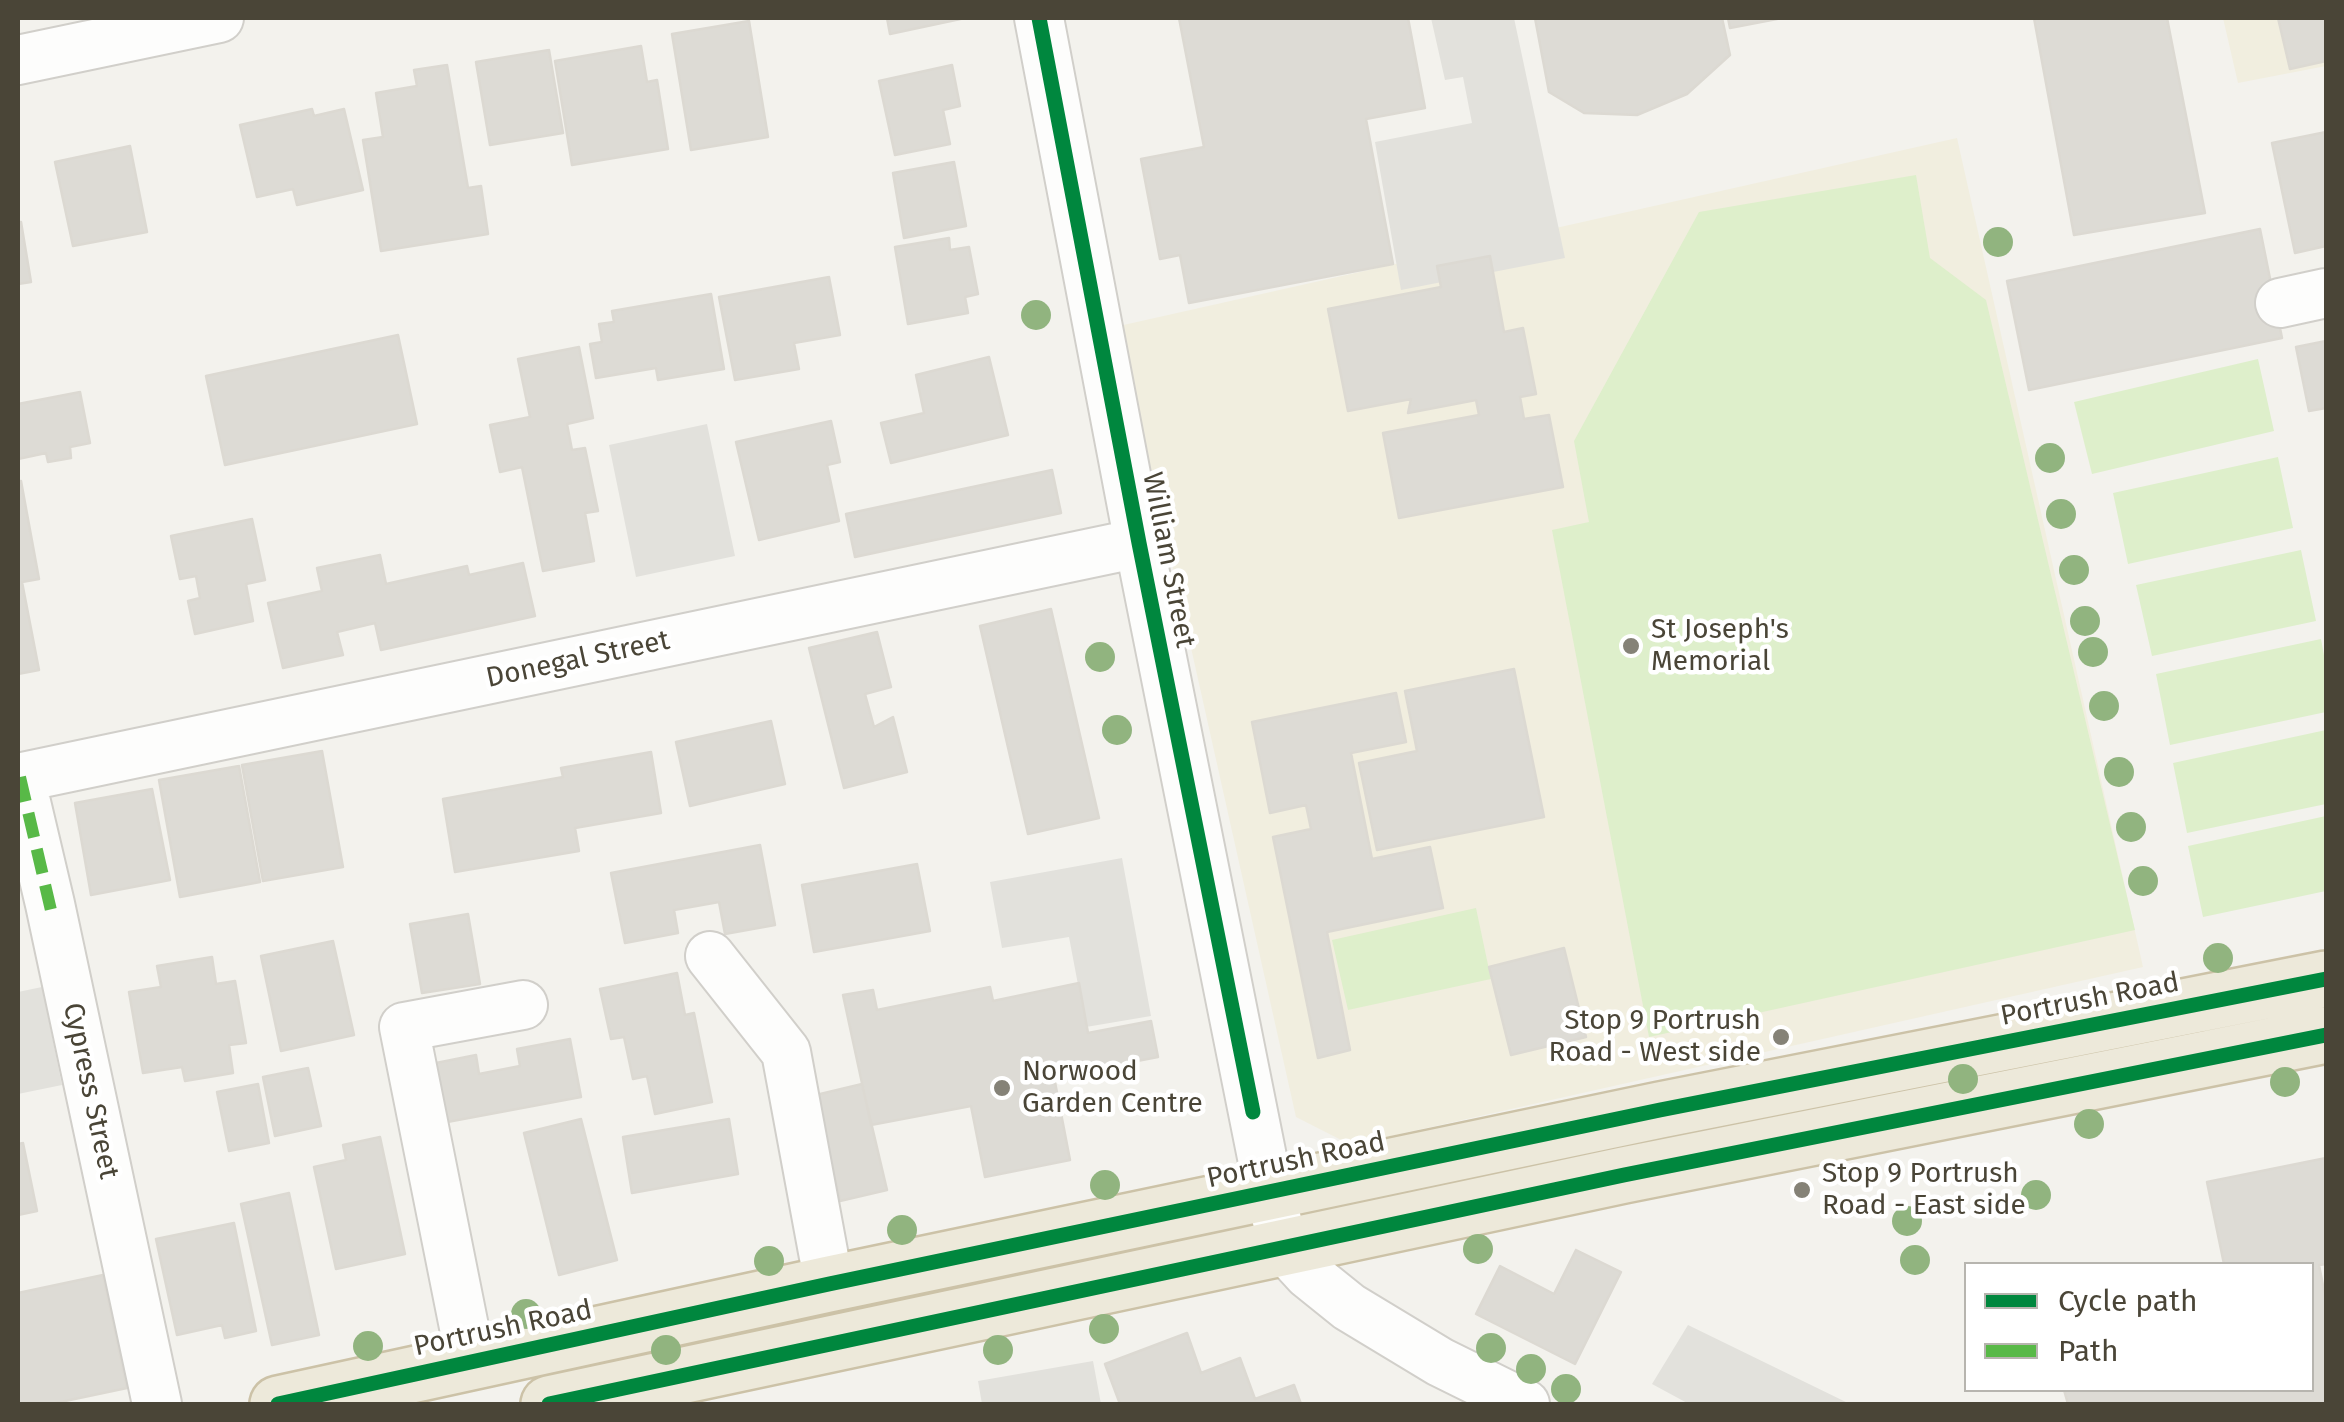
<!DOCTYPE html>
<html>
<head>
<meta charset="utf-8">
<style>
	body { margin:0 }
	#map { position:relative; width:2344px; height:1422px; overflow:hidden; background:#f3f2ed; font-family:"Fira Sans",sans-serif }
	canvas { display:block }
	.frame { position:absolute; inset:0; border:20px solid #4a4537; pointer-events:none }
	.legend { position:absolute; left:1964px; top:1262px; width:350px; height:130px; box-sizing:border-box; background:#fff; border:2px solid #b7b5af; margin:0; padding:12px 18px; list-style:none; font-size:30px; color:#4a4537 }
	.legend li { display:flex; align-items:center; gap:20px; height:50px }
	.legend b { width:50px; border:2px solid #b7b5af }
</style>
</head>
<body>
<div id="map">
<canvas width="2344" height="1422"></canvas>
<div class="frame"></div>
<ul class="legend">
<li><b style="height:12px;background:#00873e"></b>Cycle path</li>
<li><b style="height:12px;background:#58b947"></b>Path</li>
</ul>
</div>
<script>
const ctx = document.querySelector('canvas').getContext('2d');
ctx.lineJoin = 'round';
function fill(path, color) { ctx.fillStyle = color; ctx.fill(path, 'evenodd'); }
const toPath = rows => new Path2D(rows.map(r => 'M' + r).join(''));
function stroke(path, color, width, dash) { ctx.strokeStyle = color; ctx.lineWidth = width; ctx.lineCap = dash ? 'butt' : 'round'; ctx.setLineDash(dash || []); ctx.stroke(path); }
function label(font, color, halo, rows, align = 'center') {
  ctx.font = font + ' "Fira Sans",sans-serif'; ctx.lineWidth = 9; ctx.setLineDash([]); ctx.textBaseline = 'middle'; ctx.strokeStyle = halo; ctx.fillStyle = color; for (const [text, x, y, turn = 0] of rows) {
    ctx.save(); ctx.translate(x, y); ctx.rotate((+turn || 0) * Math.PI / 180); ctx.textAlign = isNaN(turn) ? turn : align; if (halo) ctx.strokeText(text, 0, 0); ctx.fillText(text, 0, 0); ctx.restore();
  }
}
fill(toPath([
	[2223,18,2326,18,2326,66,2238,83],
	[1957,138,2143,967,1351,1145,1296,1117,1119,326]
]), '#f1eedf');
fill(toPath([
	[1916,175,1930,258,1986,300,2135,930,1649,1037,1552,530,1589,522,1574,441,1699,212],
	[2258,359,2274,431,2092,474,2074,402],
	[2278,457,2293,528,2128,564,2113,493],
	[2301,550,2316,621,2152,656,2136,585],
	[2321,639,2326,666,2326,712,2170,745,2156,674],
	[2326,730,2326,804,2187,833,2173,763],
	[2326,816,2326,891,2203,917,2188,846],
	[1476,908,1491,979,1348,1010,1332,940]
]), '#deefcb');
fill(toPath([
	[1431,18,1514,18,1565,258,1401,290,1375,142,1472,123,1463,77,1445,80],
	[707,424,735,556,636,577,609,445],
	[1122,858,1151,1016,1086,1027,1069,937,1002,948,990,882],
	[42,987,62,1085,18,1094,18,992],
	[1688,1325,1850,1404,1689,1404,1652,1384],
	[1093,1361,1101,1404,982,1404,978,1381]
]), '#e2e1dc');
const building = toPath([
	[887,18,965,18,890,34,887,18],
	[1179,18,1408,18,1425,108,1366,119,1393,264,1189,303,1180,255,1160,259,1141,159,1204,147,1179,18],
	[1535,18,1722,18,1730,55,1687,94,1637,115,1584,113,1549,92,1535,18],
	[1728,18,1782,18,1730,28,1728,18],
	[2034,18,2167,18,2205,213,2074,235,2034,18],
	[2278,18,2326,18,2326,61,2290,69,2278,18],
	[749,21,768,137,691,150,672,34,749,21],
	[641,46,647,82,657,80,668,149,572,165,555,61,641,46],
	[549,50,563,133,490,145,476,62,549,50],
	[447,65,468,188,481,186,488,234,381,251,363,140,383,137,376,93,417,86,414,70,447,65],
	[952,65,960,106,943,110,950,144,895,155,879,81,952,65],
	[312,109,314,116,344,109,363,190,297,205,293,189,257,197,240,125,312,109],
	[2326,132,2326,246,2295,253,2272,143,2326,132],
	[130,146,147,232,73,246,55,162,130,146],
	[954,162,966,226,904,238,893,173,954,162],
	[21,222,31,282,18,284,18,223,21,222],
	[2260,229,2282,338,2029,390,2007,281,2260,229],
	[949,238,950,250,969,247,978,294,965,297,968,313,908,324,895,247,949,238],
	[1490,256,1504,332,1523,328,1536,394,1520,397,1524,419,1549,415,1563,487,1399,518,1383,433,1479,415,1476,400,1408,413,1411,399,1348,411,1328,309,1441,287,1437,266,1490,256],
	[829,277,840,335,794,343,799,369,735,380,719,297,829,277],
	[711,294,724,369,658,380,656,368,596,378,590,344,602,342,599,324,614,322,612,311,711,294],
	[398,335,417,424,225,465,206,376,398,335],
	[2326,341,2326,408,2309,411,2296,347,2326,341],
	[579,347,593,418,567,424,572,450,585,448,598,511,585,513,594,561,543,571,522,467,500,472,490,425,530,417,518,359,579,347],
	[989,357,1008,435,891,463,881,423,924,413,916,375,989,357],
	[80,392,90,443,70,447,71,458,48,462,46,453,18,459,18,404,80,392],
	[831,421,840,462,827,465,839,521,759,540,736,442,831,421],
	[1052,470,1061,513,855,557,846,514,1052,470],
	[21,481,39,579,22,582,39,670,18,674,18,482,21,481],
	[252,519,265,580,246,584,253,621,195,634,188,601,200,598,196,576,180,579,171,536,252,519],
	[380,555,386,584,467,566,469,575,523,563,535,616,381,650,375,623,337,632,343,655,283,668,268,603,322,591,317,568,380,555],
	[1051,609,1099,818,1028,834,980,626,1051,609],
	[877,632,891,687,865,694,874,727,893,717,907,772,844,788,809,648,877,632],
	[1514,669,1544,817,1377,850,1359,763,1417,751,1405,691,1514,669],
	[1396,693,1406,742,1351,753,1372,859,1430,847,1443,908,1327,932,1350,1050,1318,1058,1273,837,1311,829,1306,805,1270,813,1252,722,1396,693],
	[771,721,785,784,690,806,676,742,771,721],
	[322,751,343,867,263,881,242,765,322,751],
	[651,752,661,813,575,828,579,851,455,872,443,799,563,777,561,768,651,752],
	[239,766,260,882,180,897,159,780,239,766],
	[152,789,170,880,91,895,75,803,152,789],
	[760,845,775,925,725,934,719,902,674,910,678,933,625,943,611,873,760,845],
	[917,864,930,931,814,952,802,885,917,864],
	[468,914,480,984,422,993,410,924,468,914],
	[333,941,354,1035,281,1051,261,956,333,941],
	[1564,948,1586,1037,1511,1055,1489,967,1564,948],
	[212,957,216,984,235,981,246,1043,229,1045,233,1073,185,1081,182,1067,143,1073,129,992,161,987,157,966,212,957],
	[677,973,685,1015,694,1013,712,1102,655,1114,647,1076,633,1079,624,1037,611,1039,600,989,677,973],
	[1079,983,1088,1033,1151,1021,1158,1057,1054,1077,1070,1160,985,1177,971,1106,871,1125,843,995,873,990,877,1010,990,987,993,1001,1079,983],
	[570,1039,581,1097,442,1123,431,1064,476,1055,479,1074,520,1066,517,1049,570,1039],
	[308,1068,321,1126,275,1136,263,1077,308,1068],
	[258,1084,269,1143,229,1151,217,1092,258,1084],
	[862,1084,887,1190,840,1201,816,1095,862,1084],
	[581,1119,617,1260,559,1275,524,1133,581,1119],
	[729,1119,738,1174,632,1193,623,1137,729,1119],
	[380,1137,405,1254,336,1269,314,1167,346,1160,343,1145,380,1137],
	[23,1143,37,1211,18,1215,18,1144,23,1143],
	[2326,1158,2326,1264,2319,1265,2326,1301,2326,1404,2068,1404,2064,1390,2312,1390,2312,1264,2224,1264,2207,1182,2326,1158],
	[289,1193,319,1335,272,1345,241,1204,289,1193],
	[234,1223,256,1331,225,1338,222,1325,177,1335,156,1239,234,1223],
	[1576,1250,1621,1272,1575,1364,1476,1314,1500,1266,1554,1294,1576,1250],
	[103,1275,127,1388,51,1404,18,1404,18,1293,103,1275],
	[1187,1333,1201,1373,1240,1358,1255,1399,1294,1385,1301,1404,1120,1404,1105,1364,1187,1333]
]);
fill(building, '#dddbd5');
stroke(building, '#dcd9d2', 2.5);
const minor = toPath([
	[1039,18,1139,543,1269,1192,1285,1249,1308,1274,1349,1307,1440,1362,1525,1404],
	[18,60,219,18],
	[2280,303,2326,293],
	[20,777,50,904,157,1404],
	[18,778,1139,543],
	[710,956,786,1052,829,1284],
	[471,1362,404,1027,523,1005]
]);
const highway = toPath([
	[278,1404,829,1284,1660,1110,2326,979],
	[549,1404,1624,1175,2326,1035]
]);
stroke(minor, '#d1cfca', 52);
stroke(highway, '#ccc2a7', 60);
stroke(minor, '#fdfdfc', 48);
stroke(highway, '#ede9da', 55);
stroke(toPath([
	[20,777,53,919]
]), '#58b947', 12, [25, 12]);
stroke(toPath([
	[1039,18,1139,543,1253,1112],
	[278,1404,829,1284,1660,1110,2326,979],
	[549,1404,1624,1175,2326,1035]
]), '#00873e', 15);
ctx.fillStyle = '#91b47f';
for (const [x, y] of [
	[1998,242],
	[1036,315],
	[2050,458],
	[2061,514],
	[2074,570],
	[2085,621],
	[2093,652],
	[1100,657],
	[2104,706],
	[1117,730],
	[2119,772],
	[2131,827],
	[2143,881],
	[2218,958],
	[1963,1079],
	[2285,1082],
	[2089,1124],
	[1105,1185],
	[2036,1195],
	[1907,1221],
	[902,1230],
	[1478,1249],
	[1915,1260],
	[769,1261],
	[526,1314],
	[1104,1329],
	[368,1346],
	[1491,1348],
	[666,1350],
	[998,1350],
	[1531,1369],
	[1566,1389]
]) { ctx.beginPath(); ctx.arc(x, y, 15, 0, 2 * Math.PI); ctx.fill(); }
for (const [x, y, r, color] of [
	[1631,646,10,"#858277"],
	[1781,1037,10,"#858277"],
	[1002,1088,10,"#858277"],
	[1802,1190,10,"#858277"]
]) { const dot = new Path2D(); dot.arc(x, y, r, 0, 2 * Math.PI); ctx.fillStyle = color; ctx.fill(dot); stroke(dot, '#fff', 4); }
label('28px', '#4a4537', '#fff', [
	["William Street",1168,560,79],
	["Donegal Street",578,660,-12],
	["Portrush Road",2090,1000,-11],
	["Cypress Street",90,1091,78],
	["Portrush Road",1296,1161,-12],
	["Portrush Road",503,1329,-12]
]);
label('28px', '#4a4537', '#fff', [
	["St Joseph's",1651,630],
	["Memorial",1651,662],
	["Stop 9 Portrush",1761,1021,"right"],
	["Road - West side",1761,1053,"right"],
	["Norwood",1022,1072],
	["Garden Centre",1022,1104],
	["Stop 9 Portrush",1822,1174],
	["Road - East side",1822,1206]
], 'left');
</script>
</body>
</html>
